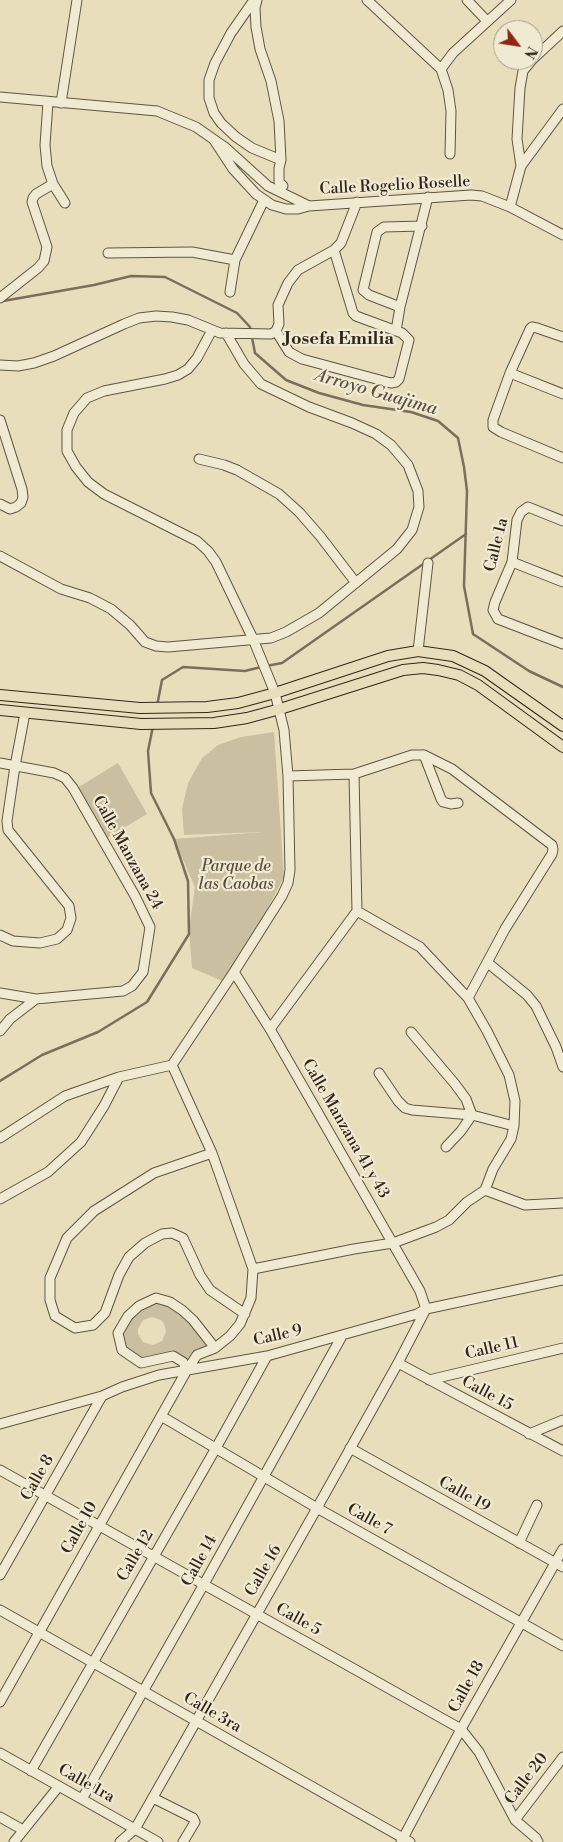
<!DOCTYPE html>
<html>
<head>
<meta charset="utf-8">
<style>
	body { margin:0 }
	#map { position:relative; width:563px; height:1842px; overflow:hidden; background:#e9debc; font-family:"Libre Bodoni",serif }
	canvas { display:block }
	.north { position:absolute; left:493px; top:20px; width:50px; height:50px; box-sizing:border-box; background:#f1ead3; border:1px solid #a49c8a; border-radius:50%; rotate:121deg; font-size:14px; font-weight:700; line-height:20px; text-align:center; color:#31261c }
	.north::after { content:''; display:block; margin:auto; width:18px; height:22px; background:#8f2418; clip-path:polygon(50% 0,100% 100%,50% 72%,0 100%) }
</style>
</head>
<body>
<div id="map">
<canvas width="563" height="1842"></canvas>
<div class="north">N</div>
</div>
<script>
const ctx = document.querySelector('canvas').getContext('2d');
ctx.lineJoin = 'round';
function fill(path, color) { ctx.fillStyle = color; ctx.fill(path, 'evenodd'); }
const toPath = rows => new Path2D(rows.map(r => 'M' + r).join(''));
function stroke(path, color, width, dash) { ctx.strokeStyle = color; ctx.lineWidth = width; ctx.lineCap = dash ? 'butt' : 'round'; ctx.setLineDash(dash || []); ctx.stroke(path); }
function label(font, color, halo, rows, align = 'center') {
  ctx.font = font + ' "Libre Bodoni",serif'; ctx.lineWidth = 4.5; ctx.setLineDash([]); ctx.textBaseline = 'middle'; ctx.strokeStyle = halo; ctx.fillStyle = color; for (const [text, x, y, turn = 0] of rows) {
    ctx.save(); ctx.translate(x, y); ctx.rotate((+turn || 0) * Math.PI / 180); ctx.textAlign = isNaN(turn) ? turn : align; if (halo) ctx.strokeText(text, 0, 0); ctx.fillText(text, 0, 0); ctx.restore();
  }
}
fill(toPath([
	[274,732,284,877,234,972,222,981,192,968,189,929,195,887,174,839,263,832,184,835,182,809,188,783,202,758,218,745,241,737],
	[118,763,147,814,107,838,77,788],
	[156,1303,169,1306,180,1313,210,1346,189,1362,186,1358,173,1351,142,1358,126,1348,123,1334,132,1319,142,1309],
	[152,1317,161,1320,164,1324,166,1332,162,1341,153,1345,143,1342,138,1334,138,1329,143,1320]
]), '#cabfa1');
stroke(toPath([
	[3,301,94,285,131,276,165,277,237,313,250,327,255,353,286,380,319,393,363,405,411,412,438,421,458,438,464,467,467,491,464,586,473,634,529,671,563,687],
	[266,666,282,663,466,534],
	[157,706,162,680,183,667,245,671,261,667],
	[0,1081,42,1055,98,1032,147,1002,189,934,188,881,174,839,151,793,148,751,153,726]
]), '#7a6f5c', 2.5);
const minor = toPath([
	[254,0,231,33,215,63,209,80,209,98,214,113,221,123,236,137,252,148,281,160],
	[257,0,255,8,256,27,260,49,271,81,279,121,281,160,279,168,279,182,283,186],
	[367,0,441,69,448,90,451,111,450,154],
	[467,0,487,21],
	[533,59,563,31],
	[441,69,453,53,511,0],
	[0,97,157,111,196,127,226,148,268,186,309,206],
	[48,102,45,145,47,166,53,184,65,203],
	[61,103,77,0],
	[214,140,233,169,256,194,272,205,286,209,298,209,309,206,471,195,482,196,510,207,563,235],
	[521,166,517,139,520,88,523,71,532,60],
	[510,207,521,166,563,109],
	[108,253,192,252,235,260,264,200],
	[230,292,235,260],
	[0,298,38,268,44,261,47,247,32,202,33,198,36,194,53,184],
	[400,307,369,295,363,290,377,232,384,227,422,226],
	[276,331,289,352,302,359,391,383,396,382,399,379,409,340,402,333,356,316,353,313,334,250],
	[396,331,400,307,428,197],
	[563,337,537,328,532,327,530,329,510,373,493,420,493,427,501,432,563,458],
	[0,365,18,366,34,363,54,356,124,324,139,318,156,316,172,317,188,320,220,333,271,334,276,331,279,324,278,305,288,283,298,270,334,250,341,243,357,202],
	[510,373,563,394],
	[0,420,22,489,23,497,21,503,16,507,10,509,0,504],
	[199,459,224,465,237,470,279,494,299,512,320,536,356,583],
	[563,521,528,507,521,512,517,520,512,562,495,602,493,610,498,619,563,644],
	[0,556,61,589,90,598,111,609,130,625,145,642,156,646,168,647,271,638,286,632,319,613,397,549,412,530,419,507,418,491,408,465,391,445,376,434,352,423,309,407,261,384,244,364,226,333],
	[512,562,563,582],
	[418,651,428,563],
	[424,755,441,799,443,802,451,804,458,803],
	[0,763,54,773,65,778,73,788,135,896,150,927,143,972,132,986,123,991,36,999,0,993],
	[354,774,357,911],
	[288,776,354,774,412,755,424,755,452,769,552,845,553,849,552,854,505,929,468,998],
	[357,911,420,947,468,998,487,1031,509,1075,515,1101,514,1126,511,1139,493,1169,485,1190],
	[0,935,13,941,40,943,57,939,67,930,71,918,69,906,8,830,7,821,15,766,25,713],
	[488,963,527,995,536,1006,556,1047,563,1067],
	[270,1029,357,911],
	[0,1031,10,1019,36,999],
	[411,1032,455,1084,466,1099,472,1115,514,1126],
	[172,1065,234,972,282,896,288,883,290,870,288,776,284,730,275,693,253,639,216,562,208,551,197,541,104,494,88,482,76,467,67,451,67,430,74,413,87,398,104,391,165,379,178,375,188,369,197,358,212,330],
	[379,1073,398,1101,405,1108,412,1110,472,1115,461,1131,446,1147],
	[0,1138,65,1096,119,1077,172,1065],
	[212,1153,154,1173,94,1211,67,1238,50,1278,50,1300,55,1316,75,1328,93,1325,105,1313,119,1275,129,1257,145,1243,162,1234,172,1233,183,1238,200,1275,210,1290,245,1314],
	[485,1190,525,1205,563,1203],
	[0,1199,48,1172,81,1142,104,1106,119,1077],
	[253,1269,354,1249,393,1243,436,1227,449,1220,467,1202,485,1190],
	[398,1363,563,1451],
	[187,1370,183,1362,173,1356,141,1363,122,1350,118,1333,128,1316,139,1306,156,1298,170,1302,182,1310,193,1320,215,1348],
	[429,1380,563,1348],
	[161,1416,317,1508,563,1646],
	[0,1424,102,1396,122,1387,159,1375,267,1356,417,1314,426,1309,563,1280],
	[529,1434,563,1420],
	[350,1448,563,1567],
	[0,1470,461,1729,479,1752,515,1820,536,1838,538,1842],
	[519,1543,537,1505],
	[0,1575,102,1396],
	[0,1610,410,1842],
	[0,1702,187,1370,197,1355,215,1348,230,1336,240,1324,251,1298,253,1269,212,1153,172,1065],
	[0,1753,158,1842],
	[31,1771,216,1448,267,1356],
	[153,1798,193,1818,195,1822,183,1842],
	[82,1799,204,1584,342,1336],
	[0,1817,23,1830],
	[515,1820,563,1757],
	[14,1842,59,1786],
	[120,1842,135,1829,317,1508,398,1363,426,1309,420,1291,270,1029,234,972],
	[401,1842,461,1729,563,1549]
]);
const major = toPath([
	[0,695,140,708,207,707,238,703,275,693,388,656,418,651,453,656,485,671,563,726],
	[0,710,141,724,214,723,247,718,280,709,403,670,423,668,438,670,459,675,478,685,563,747]
]);
stroke(minor, '#5f5444', 11);
stroke(major, '#31261c', 12);
stroke(minor, '#f1ead3', 9);
stroke(major, '#e9debc', 10);
label('16px', '#31261c', '#f1ead3', [
	["Calle Rogelio Roselle",395,186,-3],
	["Calle 1a",497,545,-76],
	["Calle Manzana 24",127,853,61],
	["Calle Manzana 41 y 43",345,1129,60],
	["Calle 9",278,1336,-13],
	["Calle 11",492,1349,-13],
	["Calle 15",487,1394,28],
	["Calle 8",38,1478,-60],
	["Calle 19",464,1495,29],
	["Calle 7",369,1520,29],
	["Calle 10",80,1528,-61],
	["Calle 12",136,1556,-60],
	["Calle 14",200,1561,-61],
	["Calle 16",264,1571,-60],
	["Calle 5",298,1620,29],
	["Calle 18",467,1687,-61],
	["Calle 3ra",212,1713,30],
	["Calle 20",527,1779,-53],
	["Calle 1ra",86,1784,29]
]);
label('italic 16px', '#574c3d', '#f1ead3', [
	["Parque de",236,867],
	["las Caobas",236,885]
]);
label('bold 18px', '#31261c', '#f1ead3', [
	["Josefa Emilia",339,340]
]);
label('italic 18px', '#5b5041', '#f1ead3', [
	["Arroyo Guajima",376,393,16]
]);
</script>
</body>
</html>
